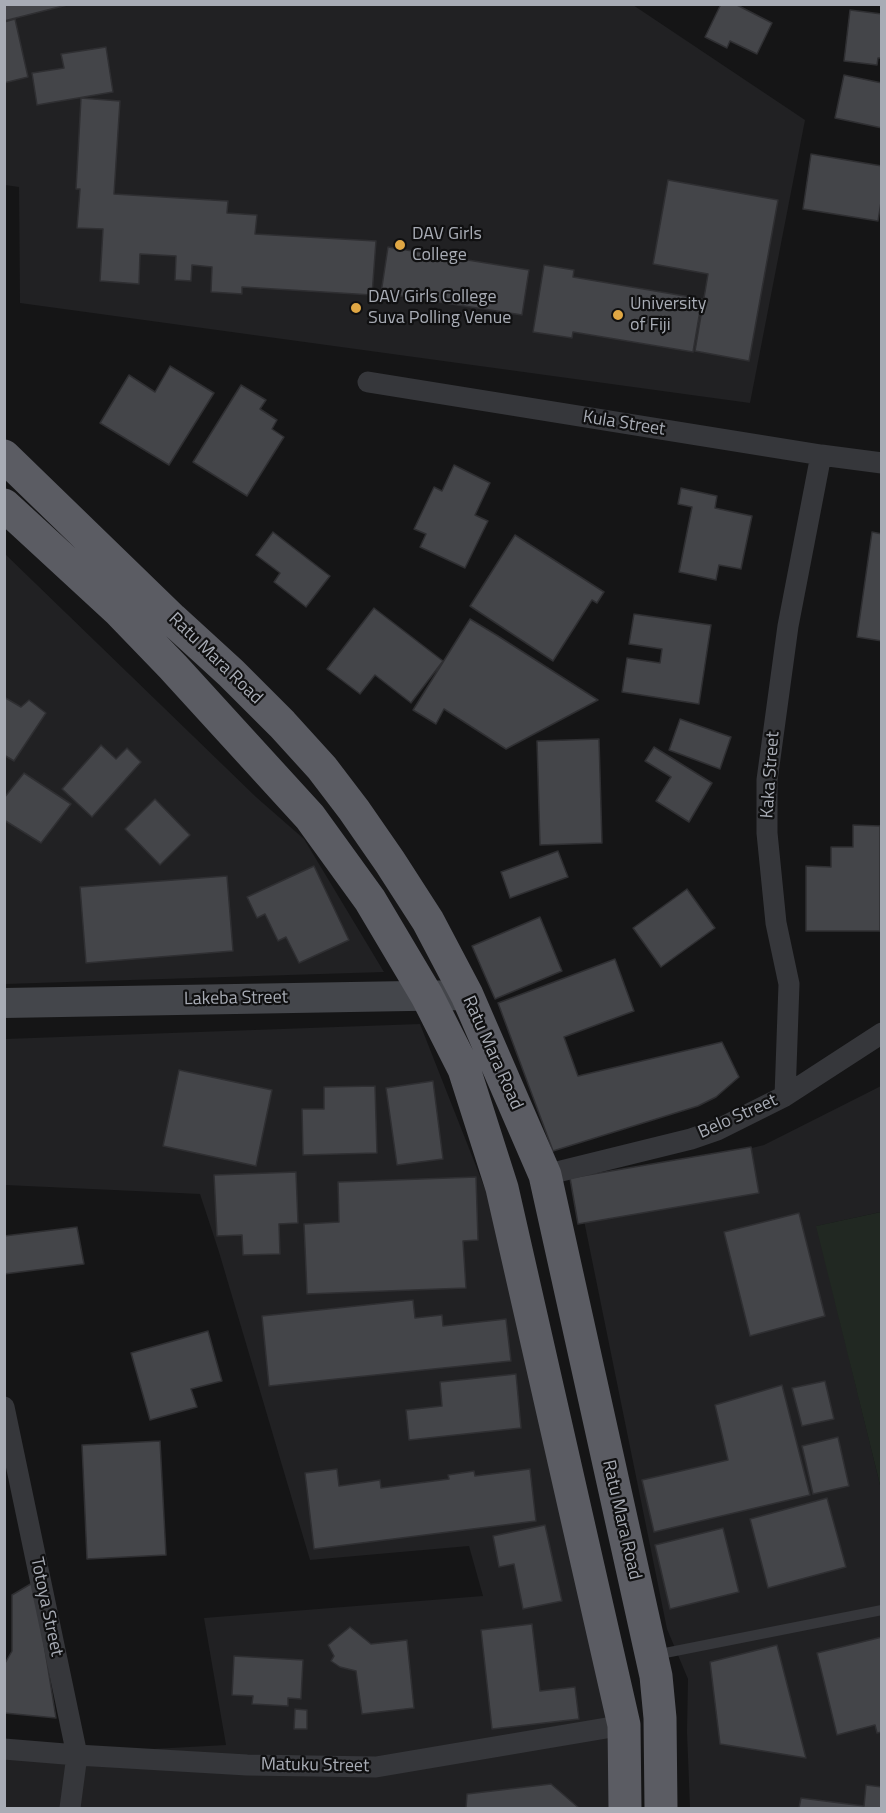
<!DOCTYPE html>
<html>
<head>
<meta charset="utf-8">
<style>
	body { margin:0 }
	#map { position:relative; width:886px; height:1813px; overflow:hidden; background:#151516; font-family:"Titillium Web",sans-serif }
	canvas { display:block }
	.frame { position:absolute; inset:0; border:6px solid #a8acb5; pointer-events:none }
</style>
</head>
<body>
<div id="map">
<canvas width="886" height="1813"></canvas>
<div class="frame"></div>
</div>
<script>
const ctx = document.querySelector('canvas').getContext('2d');
ctx.lineJoin = 'round';
function fill(path, color) { ctx.fillStyle = color; ctx.fill(path, 'evenodd'); }
const toPath = rows => new Path2D(rows.map(r => 'M' + r).join(''));
function stroke(path, color, width, dash) { ctx.strokeStyle = color; ctx.lineWidth = width; ctx.lineCap = dash ? 'butt' : 'round'; ctx.setLineDash(dash || []); ctx.stroke(path); }
function label(font, color, halo, rows, align = 'center') {
  ctx.font = font + ' "Titillium Web",sans-serif'; ctx.lineWidth = 4.5; ctx.setLineDash([]); ctx.textBaseline = 'middle'; ctx.strokeStyle = halo; ctx.fillStyle = color; for (const [text, x, y, turn = 0] of rows) {
    ctx.save(); ctx.translate(x, y); ctx.rotate((+turn || 0) * Math.PI / 180); ctx.textAlign = isNaN(turn) ? turn : align; if (halo) ctx.strokeText(text, 0, 0); ctx.fillText(text, 0, 0); ctx.restore();
  }
}
fill(toPath([
	[5,5,633,5,805,120,750,403,20,303,19,187,5,185],
	[4,553,256,797,304,839,384,972,5,984],
	[420,1024,500,1227,606,1693,620,1808,5,1808,5,1757,226,1745,204,1618,483,1596,469,1546,310,1560,219,1252,200,1194,5,1185,5,1039],
	[881,1086,881,1212,817,1226,881,1489,881,1808,690,1808,687,1732,688,1679,667,1629,578,1191,764,1145]
]), '#212123');
fill(toPath([
	[881,1212,882,1213,881,1489,816,1226]
]), '#212822');
const building = toPath([
	[4,4,71,4,4,21,4,4],
	[721,4,735,4,772,23,757,54,730,41,727,48,705,37,721,4],
	[850,10,882,14,882,58,878,58,877,65,844,61,850,10],
	[15,19,28,77,4,83,4,22,15,19],
	[106,47,113,92,37,105,32,73,64,68,61,54,106,47],
	[844,75,882,83,882,128,835,118,844,75],
	[81,98,120,101,114,194,228,201,227,213,257,215,255,234,376,241,372,295,242,287,242,294,211,292,212,267,192,265,191,281,175,280,176,256,140,254,139,284,100,281,103,229,77,228,80,189,76,189,81,98],
	[811,154,882,166,882,196,878,221,803,209,811,154],
	[668,180,778,200,749,361,695,351,708,274,653,264,668,180],
	[388,247,529,270,522,315,381,293,388,247],
	[544,265,574,270,573,277,702,299,693,352,573,332,572,338,533,332,544,265],
	[170,366,214,393,169,465,100,423,129,375,155,392,170,366],
	[241,385,266,400,260,409,277,420,272,429,284,437,247,496,193,462,241,385],
	[454,465,490,483,475,515,488,521,465,568,420,547,426,534,414,529,434,487,442,491,454,465],
	[681,488,717,496,715,508,752,516,741,569,719,565,716,580,679,572,692,507,678,504,681,488],
	[273,532,330,576,306,607,274,582,280,573,256,555,273,532],
	[872,532,882,534,882,641,857,637,872,532],
	[515,535,604,592,597,603,592,600,553,661,470,606,515,535],
	[374,608,443,661,411,703,375,675,360,694,327,669,374,608],
	[634,614,711,625,699,704,622,692,627,658,660,663,662,649,629,644,634,614],
	[470,619,498,636,598,700,506,749,444,709,436,724,413,710,470,619],
	[4,697,21,707,29,700,46,713,14,761,4,755,4,697],
	[680,719,731,737,720,769,669,750,680,719],
	[599,739,602,843,540,845,537,741,599,739],
	[101,745,116,759,127,748,141,762,92,817,62,789,101,745],
	[654,747,712,783,689,822,656,801,671,777,645,761,654,747],
	[24,773,71,804,41,843,4,820,4,798,24,773],
	[155,799,190,835,160,865,125,829,155,799],
	[853,825,880,826,880,931,806,931,806,866,831,867,831,847,853,847,853,825],
	[558,851,568,877,510,898,501,872,558,851],
	[314,866,349,940,299,963,286,937,278,941,265,914,257,918,247,897,314,866],
	[227,876,233,951,86,963,80,887,227,876],
	[687,889,715,928,661,967,633,928,687,889],
	[540,917,562,971,495,999,472,946,540,917],
	[615,959,634,1011,564,1037,578,1076,722,1042,739,1077,716,1097,698,1106,553,1151,498,1003,615,959],
	[179,1070,272,1090,256,1166,163,1146,179,1070],
	[433,1081,443,1159,397,1165,386,1088,433,1081],
	[375,1086,377,1153,303,1155,302,1109,324,1109,324,1087,375,1086],
	[751,1147,759,1193,578,1224,570,1178,751,1147],
	[296,1172,298,1223,279,1224,280,1254,243,1255,242,1235,217,1236,214,1175,296,1172],
	[476,1177,478,1240,463,1241,466,1288,307,1294,304,1224,339,1222,338,1182,476,1177],
	[799,1213,825,1316,750,1336,724,1232,799,1213],
	[77,1227,84,1264,4,1274,4,1236,77,1227],
	[413,1300,415,1318,442,1315,443,1326,506,1319,511,1361,269,1386,262,1316,413,1300],
	[208,1331,222,1381,191,1389,197,1407,150,1420,131,1353,208,1331],
	[516,1374,521,1428,409,1440,406,1410,442,1406,440,1382,516,1374],
	[825,1381,834,1419,802,1426,792,1388,825,1381],
	[782,1385,810,1495,654,1532,642,1480,728,1460,715,1405,782,1385],
	[838,1437,849,1486,813,1494,802,1446,838,1437],
	[160,1441,166,1555,87,1559,82,1445,160,1441],
	[337,1469,339,1486,380,1480,381,1488,449,1479,448,1475,474,1471,475,1476,530,1469,536,1521,314,1549,305,1473,337,1469],
	[827,1498,846,1567,768,1588,750,1519,827,1498],
	[545,1525,562,1601,523,1609,514,1564,499,1567,493,1536,545,1525],
	[723,1528,739,1592,670,1609,655,1545,723,1528],
	[34,1582,56,1718,4,1713,4,1665,12,1651,12,1595,34,1582],
	[532,1624,540,1691,575,1687,579,1719,492,1729,481,1630,532,1624],
	[350,1627,371,1644,407,1640,414,1708,362,1714,356,1671,340,1667,331,1661,334,1656,328,1645,350,1627],
	[882,1637,882,1732,877,1733,875,1725,837,1735,817,1653,882,1637],
	[777,1645,806,1758,720,1744,710,1662,777,1645],
	[234,1656,303,1660,301,1699,288,1698,288,1706,252,1704,253,1696,232,1695,234,1656],
	[295,1709,307,1710,307,1729,294,1729,295,1709],
	[551,1784,579,1808,466,1808,467,1794,551,1784],
	[866,1785,882,1787,882,1808,799,1808,801,1798,864,1806,866,1785]
]);
fill(building, '#444549');
stroke(building, '#2f2f32', 1.5);
stroke(toPath([
	[655,1655,882,1610]
]), '#36373b', 10);
stroke(toPath([
	[368,382,821,455,882,463],
	[785,1096,789,984,776,923,767,833,767,780,788,626,821,455],
	[545,1175,691,1139,717,1130,785,1096,882,1033],
	[4,1407,77,1755,70,1808],
	[4,1749,77,1755,247,1765,376,1767,624,1725]
]), '#36373b', 21);
stroke(toPath([
	[4,1003,467,995]
]), '#44464b', 30);
stroke(toPath([
	[4,456,172,619,231,673,282,724,322,768,354,810,390,862,428,921,467,995,545,1175,656,1676,660,1718,661,1808],
	[4,505,118,610,173,667,310,817,370,900,427,996,464,1069,502,1188,624,1725,625,1808]
]), '#5b5c63', 33);
for (const [x, y, r, color] of [
	[400,245,6,"#e0a744"],
	[356,308,6,"#e0a744"],
	[618,315,6,"#e0a744"]
]) { const dot = new Path2D(); dot.arc(x, y, r, 0, 2 * Math.PI); ctx.fillStyle = color; ctx.fill(dot); stroke(dot, '#101011', 2); }
label('18px', '#a8acb5', '#101011', [
	["DAV Girls",412,235],
	["College",412,256],
	["DAV Girls College",368,298],
	["Suva Polling Venue",368,319],
	["University",630,305],
	["of Fiji",630,326]
], 'left');
label('18px', '#a8acb5', '#101011', [
	["Kula Street",624,424,9],
	["Ratu Mara Road",215,659,44],
	["Kaka Street",771,775,-86],
	["Lakeba Street",236,999,-1],
	["Ratu Mara Road",492,1053,66],
	["Belo Street",738,1117,-24],
	["Ratu Mara Road",621,1520,77],
	["Totoya Street",46,1607,78],
	["Matuku Street",315,1766,1]
]);
</script>
</body>
</html>
